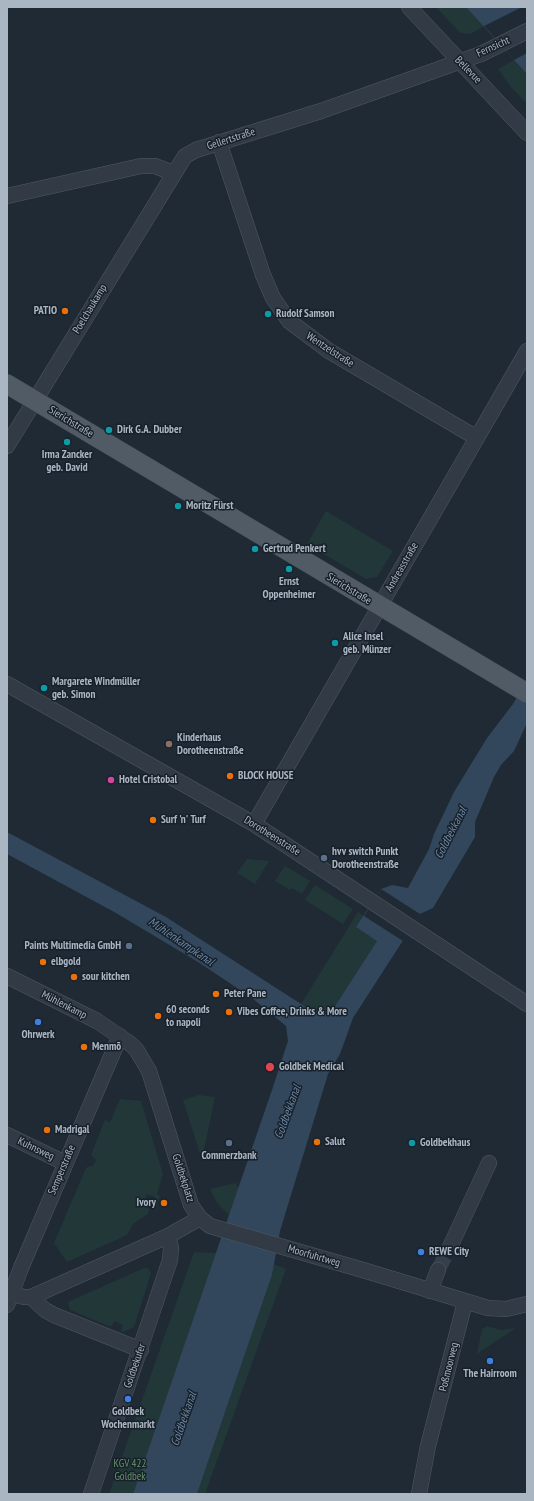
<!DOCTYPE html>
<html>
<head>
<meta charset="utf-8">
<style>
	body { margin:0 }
	#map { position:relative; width:534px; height:1501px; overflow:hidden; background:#1f2a35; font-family:"PT Sans Narrow",sans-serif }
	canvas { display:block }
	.frame { position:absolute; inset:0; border:8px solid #abb6c3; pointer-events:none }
</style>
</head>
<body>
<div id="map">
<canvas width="534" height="1501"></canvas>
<div class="frame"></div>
</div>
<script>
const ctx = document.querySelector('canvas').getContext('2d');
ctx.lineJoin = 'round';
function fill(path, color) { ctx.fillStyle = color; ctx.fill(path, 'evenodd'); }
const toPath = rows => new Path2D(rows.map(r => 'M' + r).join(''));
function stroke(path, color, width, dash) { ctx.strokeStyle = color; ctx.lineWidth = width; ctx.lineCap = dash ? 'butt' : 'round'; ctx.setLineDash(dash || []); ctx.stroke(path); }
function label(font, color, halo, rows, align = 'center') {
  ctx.font = font + ' "PT Sans Narrow",sans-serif'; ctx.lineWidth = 3; ctx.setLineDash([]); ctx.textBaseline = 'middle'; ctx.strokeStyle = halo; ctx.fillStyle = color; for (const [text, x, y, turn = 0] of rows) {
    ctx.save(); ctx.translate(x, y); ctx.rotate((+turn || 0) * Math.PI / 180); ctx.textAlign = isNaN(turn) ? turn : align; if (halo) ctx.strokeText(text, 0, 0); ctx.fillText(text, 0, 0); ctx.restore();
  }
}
fill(toPath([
	[436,7,466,7,484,26,471,34,460,33],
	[514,60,527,74,527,104,510,86,498,69],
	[326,511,393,551,377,577,366,579,307,544],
	[247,859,269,861,255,884,237,873],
	[285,866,310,881,302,894,292,888,290,890,275,881],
	[315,885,353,909,343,924,305,900],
	[358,912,364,916,356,927,378,940,330,1014,315,1013,301,1004],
	[199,1095,215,1097,202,1160,183,1100],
	[120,1099,141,1101,163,1174,157,1194,160,1196,157,1206,153,1205,155,1197,147,1194,144,1202,149,1210,148,1214,133,1224,127,1235,67,1262,54,1243,85,1170,87,1167,93,1166,96,1160,91,1155,105,1120,110,1122],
	[235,1183,239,1188,229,1215,217,1203,210,1189],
	[194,1252,216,1253,133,1494,109,1494],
	[274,1264,286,1269,205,1494,197,1494,272,1275],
	[144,1268,148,1268,151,1273,134,1327,123,1332,121,1331,123,1325,114,1321,111,1327,70,1310,68,1302],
	[487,1326,501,1330,516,1328,477,1354,482,1329]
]), '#223737');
fill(toPath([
	[466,7,527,7,527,74,514,60],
	[527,680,527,723,514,751,501,765,494,777,475,822,475,837,433,908,420,914,353,1018,340,1054,328,1074,280,1231,272,1275,197,1494,133,1494,272,1090,288,1041,286,1026,252,998,198,962,116,913,7,854,7,832,166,917,315,1013,330,1014,377,941,356,927,381,889,392,885,408,888,429,849,434,834,454,792,487,738,513,704]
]), '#32475c');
fill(toPath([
	[522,7,527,7,527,53,514,60,484,26],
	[381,889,420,914,403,941,364,916]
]), '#1f2a35');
stroke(toPath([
	[438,1270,450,1247]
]), '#343f4a', 15, [15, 8]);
const minor = toPath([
	[409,7,527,133],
	[219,142,263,275,273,298,289,321,329,351,477,438],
	[7,196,141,166,155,166,173,173],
	[7,446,185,156,196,150,321,111,481,54,527,31],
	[7,684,254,824,527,1004],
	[254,824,527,351],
	[7,976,97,1021,128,1042,136,1049,149,1071,191,1205,200,1218,210,1226,363,1270,488,1308,506,1309,527,1304],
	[7,1135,65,1163],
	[450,1247,489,1163],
	[430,1291,438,1270],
	[7,1293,24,1297,31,1297,168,1236,200,1218],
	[31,1297,45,1310,54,1315,141,1350],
	[7,1305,21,1268,120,1036],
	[91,1494,170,1260,171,1248,168,1236],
	[419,1494,428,1446,465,1302]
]);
const major = toPath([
	[7,384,527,693]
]);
stroke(minor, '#4f5964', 16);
stroke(major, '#3e4752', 20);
stroke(minor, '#323b45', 15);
stroke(major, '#505b66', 19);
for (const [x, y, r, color] of [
	[65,311,4,"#e8710a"],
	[268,314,4,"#0f9aa8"],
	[109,430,4,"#0f9aa8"],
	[67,442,4,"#0f9aa8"],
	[178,506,4,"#0f9aa8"],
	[255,549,4,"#0f9aa8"],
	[289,569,4,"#0f9aa8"],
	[335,643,4,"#0f9aa8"],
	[44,688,4,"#0f9aa8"],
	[169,744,4,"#8d6e63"],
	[230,776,4,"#e8710a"],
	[111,780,4,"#d1479c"],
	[153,820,4,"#e8710a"],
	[324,858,4,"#5c6f8a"],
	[129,946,4,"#5c6f8a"],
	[43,962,4,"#e8710a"],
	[74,977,4,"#e8710a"],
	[216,994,4,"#e8710a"],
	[229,1012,4,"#e8710a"],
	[158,1016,4,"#e8710a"],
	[38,1022,4,"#3f7fe0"],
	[84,1047,4,"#e8710a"],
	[270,1067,5,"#e0444e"],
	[47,1130,4,"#e8710a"],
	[317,1142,4,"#e8710a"],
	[229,1143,4,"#5c6f8a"],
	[412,1143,4,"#0f9aa8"],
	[164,1203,4,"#e8710a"],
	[421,1252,4,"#3f7fe0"],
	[490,1361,4,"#3f7fe0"],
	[128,1399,4,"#3f7fe0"]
]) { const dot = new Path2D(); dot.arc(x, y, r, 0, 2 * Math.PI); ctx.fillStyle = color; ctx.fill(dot); stroke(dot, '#18202a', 1.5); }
label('11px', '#abb6c3', '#18202a', [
	["Fernsicht",493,47,-24],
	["Bellevue",468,70,46],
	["Gellertstraße",231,139,-18],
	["Poelchaukamp",90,309,-59],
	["Wentzelstraße",330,350,33],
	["Sierichstraße",71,422,31],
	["Andreasstraße",402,567,-60],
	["Sierichstraße",349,589,31],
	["Dorotheenstraße",272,836,32],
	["Mühlenkamp",64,1005,27],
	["Kuhnsweg",36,1149,26],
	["Semperstraße",62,1170,-67],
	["Goldbekplatz",183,1178,72],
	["Moorfuhrtweg",314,1256,16],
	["Goldbekufer",135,1366,-71],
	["Poßmoorweg",449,1367,-76]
]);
label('bold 11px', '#abb6c3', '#18202a', [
	["PATIO",57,311,"right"],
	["Rudolf Samson",276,314],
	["Dirk G.A. Dubber",117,430],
	["Irma Zancker",67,455,"center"],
	["geb. David",67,468,"center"],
	["Moritz Fürst",186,506],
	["Gertrud Penkert",263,549],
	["Ernst",289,582,"center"],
	["Oppenheimer",289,595,"center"],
	["Alice Insel",343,637],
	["geb. Münzer",343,650],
	["Margarete Windmüller",52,682],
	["geb. Simon",52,695],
	["Kinderhaus",177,738],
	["Dorotheenstraße",177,751],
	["BLOCK HOUSE",238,776],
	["Hotel Cristobal",119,780],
	["Surf 'n' Turf",161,820],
	["hvv switch Punkt",332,852],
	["Dorotheenstraße",332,865],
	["Paints Multimedia GmbH",121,946,"right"],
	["elbgold",51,962],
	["sour kitchen",82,977],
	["Peter Pane",224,994],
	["60 seconds",166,1010],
	["to napoli",166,1023],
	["Vibes Coffee, Drinks & More",237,1012],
	["Ohrwerk",38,1035,"center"],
	["Menmō",92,1047],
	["Goldbek Medical",279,1067],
	["Madrigal",55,1130],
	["Salut",325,1142],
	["Goldbekhaus",420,1143],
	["Commerzbank",229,1156,"center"],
	["Ivory",156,1203,"right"],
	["REWE City",429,1252],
	["The Hairroom",490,1374,"center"],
	["Goldbek",128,1412,"center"],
	["Wochenmarkt",128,1425,"center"]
], 'left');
label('11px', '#64926b', '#18202a', [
	["KGV 422",130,1464],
	["Goldbek",130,1477]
]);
label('italic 12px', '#6c89a7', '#18202a', [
	["Goldbekkanal",451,833,-63],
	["Mühlenkampkanal",181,942,34],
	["Goldbekkanal",288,1112,-70],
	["Goldbekkanal",184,1419,-71]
]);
</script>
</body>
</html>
